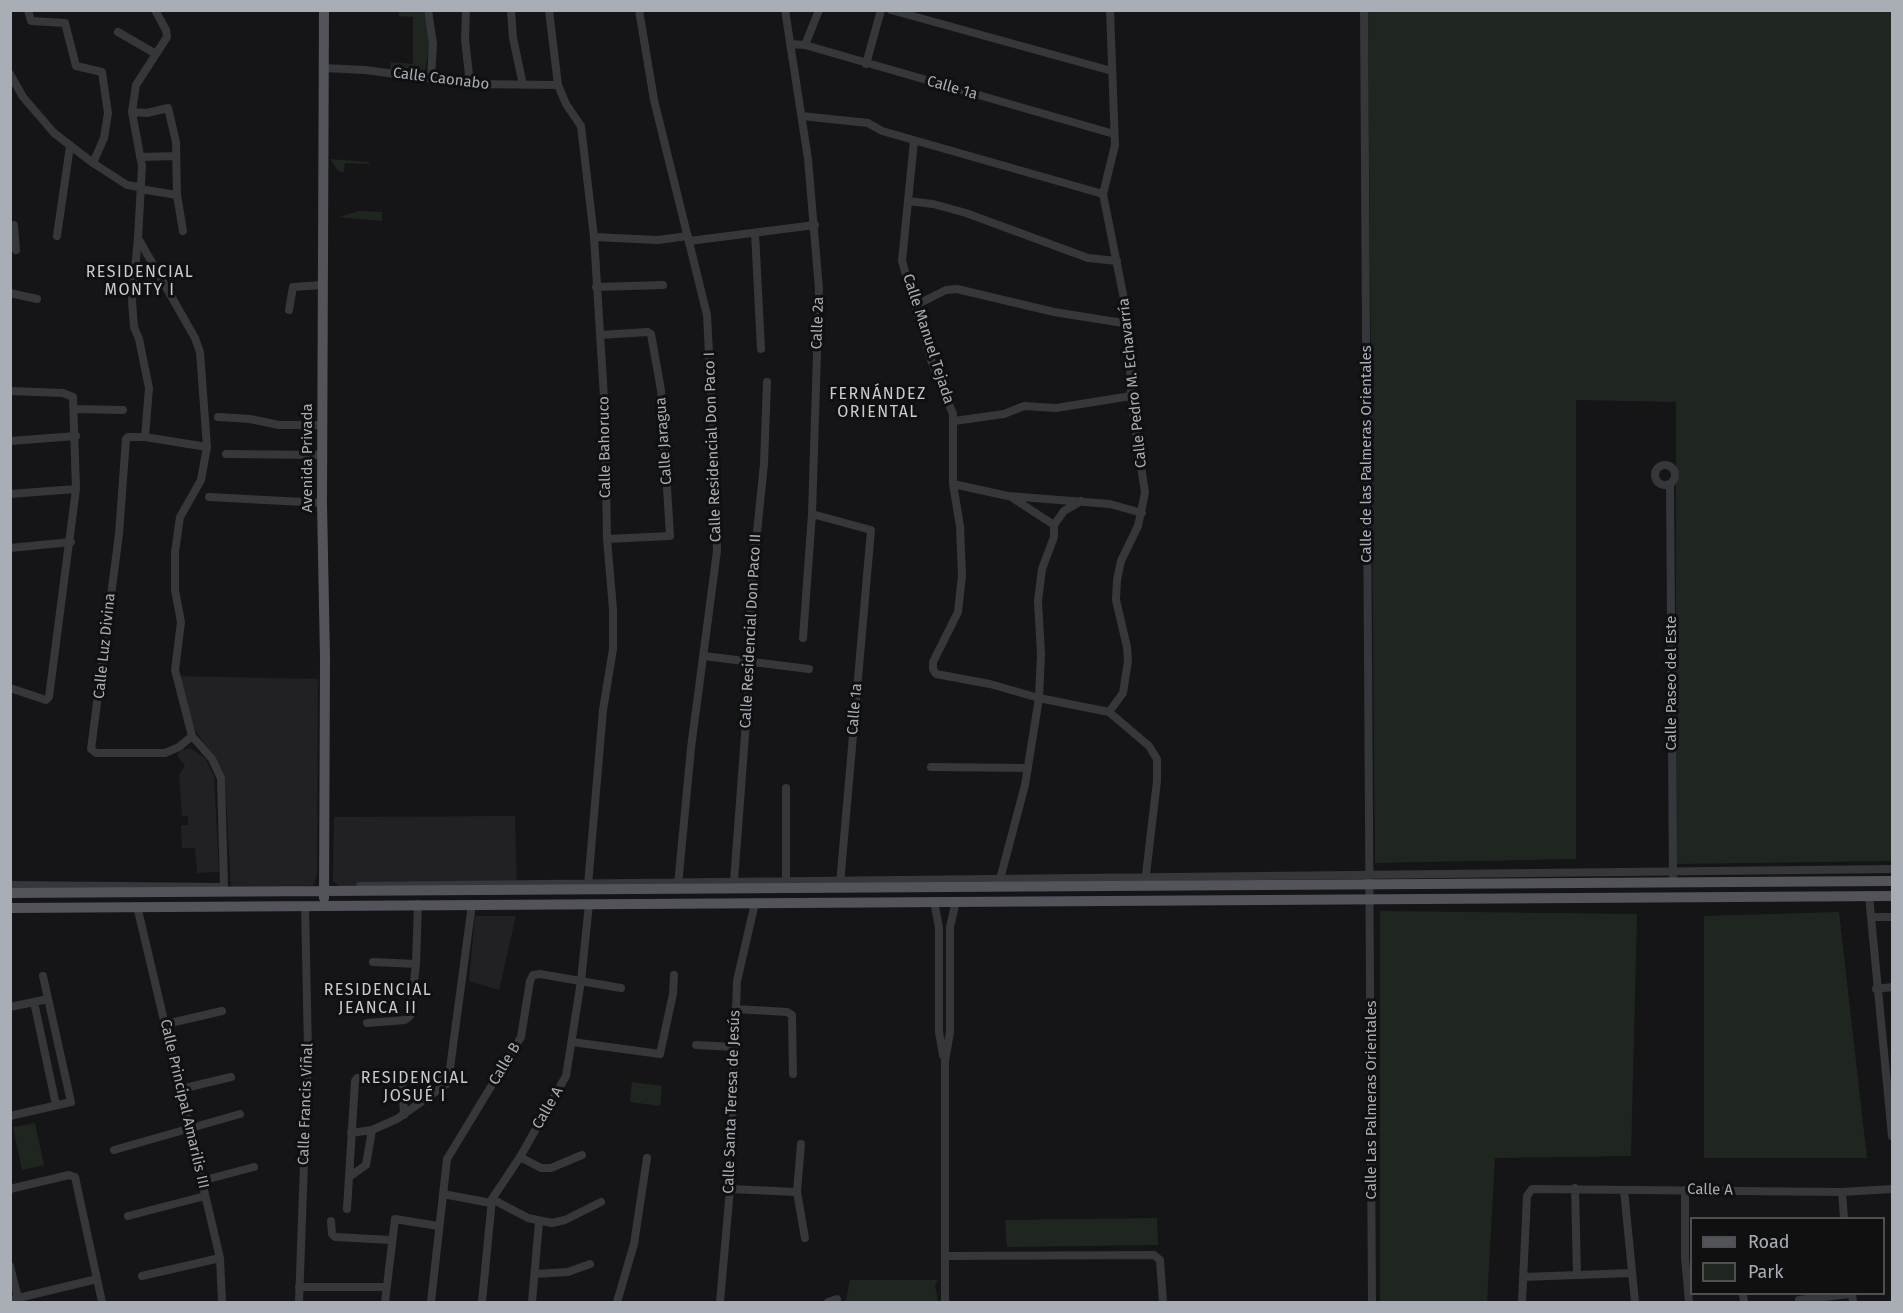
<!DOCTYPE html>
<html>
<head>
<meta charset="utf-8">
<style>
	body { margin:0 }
	#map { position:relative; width:1903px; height:1313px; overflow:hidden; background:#151517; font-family:"Fira Sans",sans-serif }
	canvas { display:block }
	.frame { position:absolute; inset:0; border:12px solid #a8adb6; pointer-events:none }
	.legend { position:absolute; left:1690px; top:1217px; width:195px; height:78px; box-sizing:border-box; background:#101011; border:2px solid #4d4f53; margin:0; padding:8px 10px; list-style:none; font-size:18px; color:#a8adb6 }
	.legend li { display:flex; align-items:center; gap:12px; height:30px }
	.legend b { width:30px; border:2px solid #4d4f53 }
</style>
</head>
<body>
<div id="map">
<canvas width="1903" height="1313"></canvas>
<div class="frame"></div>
<ul class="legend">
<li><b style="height:8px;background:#52545a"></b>Road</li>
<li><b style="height:16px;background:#1f2620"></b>Park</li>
</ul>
</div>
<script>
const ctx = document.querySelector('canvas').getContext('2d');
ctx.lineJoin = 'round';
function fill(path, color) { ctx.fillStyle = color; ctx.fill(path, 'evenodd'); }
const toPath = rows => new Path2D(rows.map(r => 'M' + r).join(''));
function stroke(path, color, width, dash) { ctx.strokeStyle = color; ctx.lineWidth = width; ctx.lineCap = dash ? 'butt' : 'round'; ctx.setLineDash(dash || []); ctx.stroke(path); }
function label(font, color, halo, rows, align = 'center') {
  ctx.font = font + ' "Fira Sans",sans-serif'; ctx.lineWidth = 6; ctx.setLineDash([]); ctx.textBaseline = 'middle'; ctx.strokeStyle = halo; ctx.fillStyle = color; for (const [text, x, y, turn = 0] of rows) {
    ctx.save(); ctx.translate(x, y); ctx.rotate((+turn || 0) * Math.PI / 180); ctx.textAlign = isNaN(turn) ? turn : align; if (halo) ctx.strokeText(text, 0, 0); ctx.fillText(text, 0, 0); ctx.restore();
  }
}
fill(toPath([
	[178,676,318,679,317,873,313,886,231,887,225,780,222,770,189,721],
	[190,748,205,758,214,776,219,872,197,873,195,848,182,848,181,825,188,825,188,816,182,816,179,775,185,766,177,755,182,750],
	[515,816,517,890,342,888,333,881,334,817],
	[475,916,516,916,499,990,469,981]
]), '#212123');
fill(toPath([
	[399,11,424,11,430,46,424,74,390,69,391,62,413,64,413,17,399,16],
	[1368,11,1892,11,1892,861,1676,864,1676,402,1576,400,1576,859,1375,863],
	[330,159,369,162,369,164,345,163,344,172,338,171],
	[359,211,382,212,382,221,339,217],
	[1380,911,1637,914,1631,1156,1495,1158,1487,1302,1380,1302],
	[1839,912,1867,1158,1704,1158,1704,916],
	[632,1082,662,1086,660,1106,630,1102],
	[35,1123,44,1165,22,1170,13,1127],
	[1157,1218,1158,1245,1007,1247,1005,1220],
	[850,1280,938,1280,935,1284,938,1302,846,1301]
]), '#1f2620');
stroke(toPath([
	[28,10,31,21,65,23,76,66,102,72,108,113,104,138,93,163],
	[428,10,433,44,431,78],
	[466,10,465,39,470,84],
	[511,10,513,38,523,85],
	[549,10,558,85,566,104,581,126,594,237,605,414,607,539,613,609,613,649,603,710,588,885],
	[639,10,654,100,707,315,714,449,717,551,691,748,678,885],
	[785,10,808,159,819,289,812,514,803,638],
	[891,10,1112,71],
	[1364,10,1372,1302],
	[118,32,156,54],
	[790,44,805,45,1114,134],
	[805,45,819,10],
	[866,64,881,10],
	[324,68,365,70,470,84,558,85],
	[10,74,23,97,54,133,93,163,127,185,139,187],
	[132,112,147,113,168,108,176,142,177,195,140,189],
	[802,116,868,123,882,131,1103,194],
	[914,141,902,261,932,363,953,414,953,484,960,526,962,576,958,612,933,662,933,669,936,674,990,684,1039,698,1109,712],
	[140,157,176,156],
	[177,195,183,231],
	[908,201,933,204,966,213,1088,258,1117,261],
	[10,225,14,225,16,250],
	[755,233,761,349],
	[57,236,70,146],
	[594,237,658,240,688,236],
	[138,238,195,338,200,352,207,447,201,480,180,517,175,552,175,590,181,622,175,670,192,736,212,759,221,778,224,887],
	[689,241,815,225],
	[596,287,663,285],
	[10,293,37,299],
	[916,305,946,290,957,289,1054,312,1129,324],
	[289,310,293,287,323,285],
	[600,335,648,332,651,334,661,390,670,536,607,539],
	[10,391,63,393,73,397,76,489,49,697,46,700,10,688],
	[75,409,123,410],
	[218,417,250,419,279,425,323,425],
	[954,421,1004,414,1024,406,1056,408,1131,396],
	[145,437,149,388,139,339,134,327,132,301,138,238,142,166,132,112,136,85,167,37,166,30,155,10],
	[10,441,76,436],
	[226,454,323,455],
	'1655 475a10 10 0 1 1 20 0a10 10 0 1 1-20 0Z',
	[953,484,1008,496,1110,504,1142,513],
	[1670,484,1673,876],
	[10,494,76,489],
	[209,497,322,503],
	[1011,497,1054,525],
	[812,514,871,530,840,884],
	[10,548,71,542],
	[704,656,809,669],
	[1109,712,1123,693,1128,661,1127,647,1116,600,1117,580,1121,561,1138,526,1145,493,1131,396,1129,324,1103,194,1115,145,1110,10],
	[1109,712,1149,746,1157,759,1157,781,1145,883],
	[192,736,179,747,165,753,96,753,91,749,119,534,126,439,128,437,145,437,207,447],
	[931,767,1028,768],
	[786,880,786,788],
	[734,881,750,669,752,581,764,464,767,382],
	[999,883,1025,785,1039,698,1041,654,1038,601,1042,569,1054,537,1054,525,1064,511,1081,501],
	[10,885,224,887],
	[360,886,1892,869],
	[1869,896,1892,1136],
	[934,901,939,928,939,1032,943,1055],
	[137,906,220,1258,222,1302],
	[1871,917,1892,917],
	[373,962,416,964],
	[1876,989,1892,987],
	[34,1002,56,1105],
	[10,1007,48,999],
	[735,1009,787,1012,792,1015,793,1074],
	[367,1023,405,1020,410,1016,416,964,418,904],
	[166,1024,222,1011],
	[572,1042,660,1054,673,994,674,975],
	[696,1045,734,1047],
	[402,1079,404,1115],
	[181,1089,231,1077],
	[10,1116,71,1102,43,976],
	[351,1133,372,1130,397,1119,448,1083,472,904],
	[801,1144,797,1192,805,1238],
	[114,1150,240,1114],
	[520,1157,541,1168,551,1168,582,1155],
	[349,1177,366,1165,372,1130],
	[201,1181,254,1167],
	[1575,1188,1577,1275],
	[10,1189,69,1175,75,1177,102,1302],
	[730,1189,797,1192],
	[1624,1190,1635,1302],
	[1685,1190,1685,1258,1689,1302],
	[1842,1192,1844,1218],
	[443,1194,491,1203],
	[492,1199,528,1218,552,1223,565,1220,601,1202],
	[347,1209,355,1081,357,1078,402,1079,450,1075],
	[128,1216,205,1196],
	[331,1221,332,1234,335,1237,391,1240],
	[945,1256,1154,1255,1160,1260,1163,1302],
	[10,1266,19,1302],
	[535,1274,568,1272,590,1264],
	[142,1276,220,1258],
	[1523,1277,1631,1273],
	[299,1287,386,1287],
	[1743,1294,1744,1302],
	[1852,1294,1853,1302],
	[10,1300,97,1279],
	[1799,1300,1850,1294],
	[299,1302,308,1052,305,905],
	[385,1302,395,1219,438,1226],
	[431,1302,447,1159,521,1037,530,981,533,975,540,974,621,988],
	[482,1302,492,1199,520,1157,566,1076,581,981,589,904],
	[532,1302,539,1222],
	[617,1302,634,1244,647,1158],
	[720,1302,730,1189,737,981,755,903],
	[828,1302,837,1299],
	[945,1302,945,1061,950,1032,950,927,956,901],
	[1522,1302,1527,1196,1532,1189,1842,1192,1892,1189]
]), '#36373b', 8);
stroke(toPath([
	[324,10,322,503,325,658,324,898],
	[10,893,1892,881],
	[10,908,1892,896]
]), '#52545a', 10);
label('15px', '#a8adb6', '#101011', [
	["Calle Caonabo",441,79,7],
	["Calle 1a",952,88,16],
	["Calle 2a",818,323,-88],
	["Calle Manuel Tejada",928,339,72],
	["Calle Pedro M. Echavarría",1133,383,-96],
	["Calle Jaragua",664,441,-94],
	["Calle Bahoruco",605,447,-91],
	["Calle Residencial Don Paco I",713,447,-92],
	["Calle de las Palmeras Orientales",1367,454,-90],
	["Avenida Privada",308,458,-90],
	["Calle Residencial Don Paco II",751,631,-87],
	["Calle Luz Divina",105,646,-84],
	["Calle Paseo del Este",1672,683,-90],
	["Calle 1a",855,709,-85],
	["Calle B",505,1064,-59],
	["Calle Las Palmeras Orientales",1372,1100,-90],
	["Calle Santa Teresa de Jesús",732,1102,-88],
	["Calle Principal Amarilis III",184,1104,77],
	["Calle Francis Viñal",306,1104,-88],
	["Calle A",548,1108,-60],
	["Calle A",1710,1190,1]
]);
ctx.letterSpacing = '1.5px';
label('16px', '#c8cbd2', '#101011', [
	["RESIDENCIAL",140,273],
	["MONTY I",140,291],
	["FERNÁNDEZ",878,395],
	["ORIENTAL",878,413],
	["RESIDENCIAL",378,991],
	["JEANCA II",378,1009],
	["RESIDENCIAL",415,1079],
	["JOSUÉ I",415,1097]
]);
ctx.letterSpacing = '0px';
</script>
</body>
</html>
